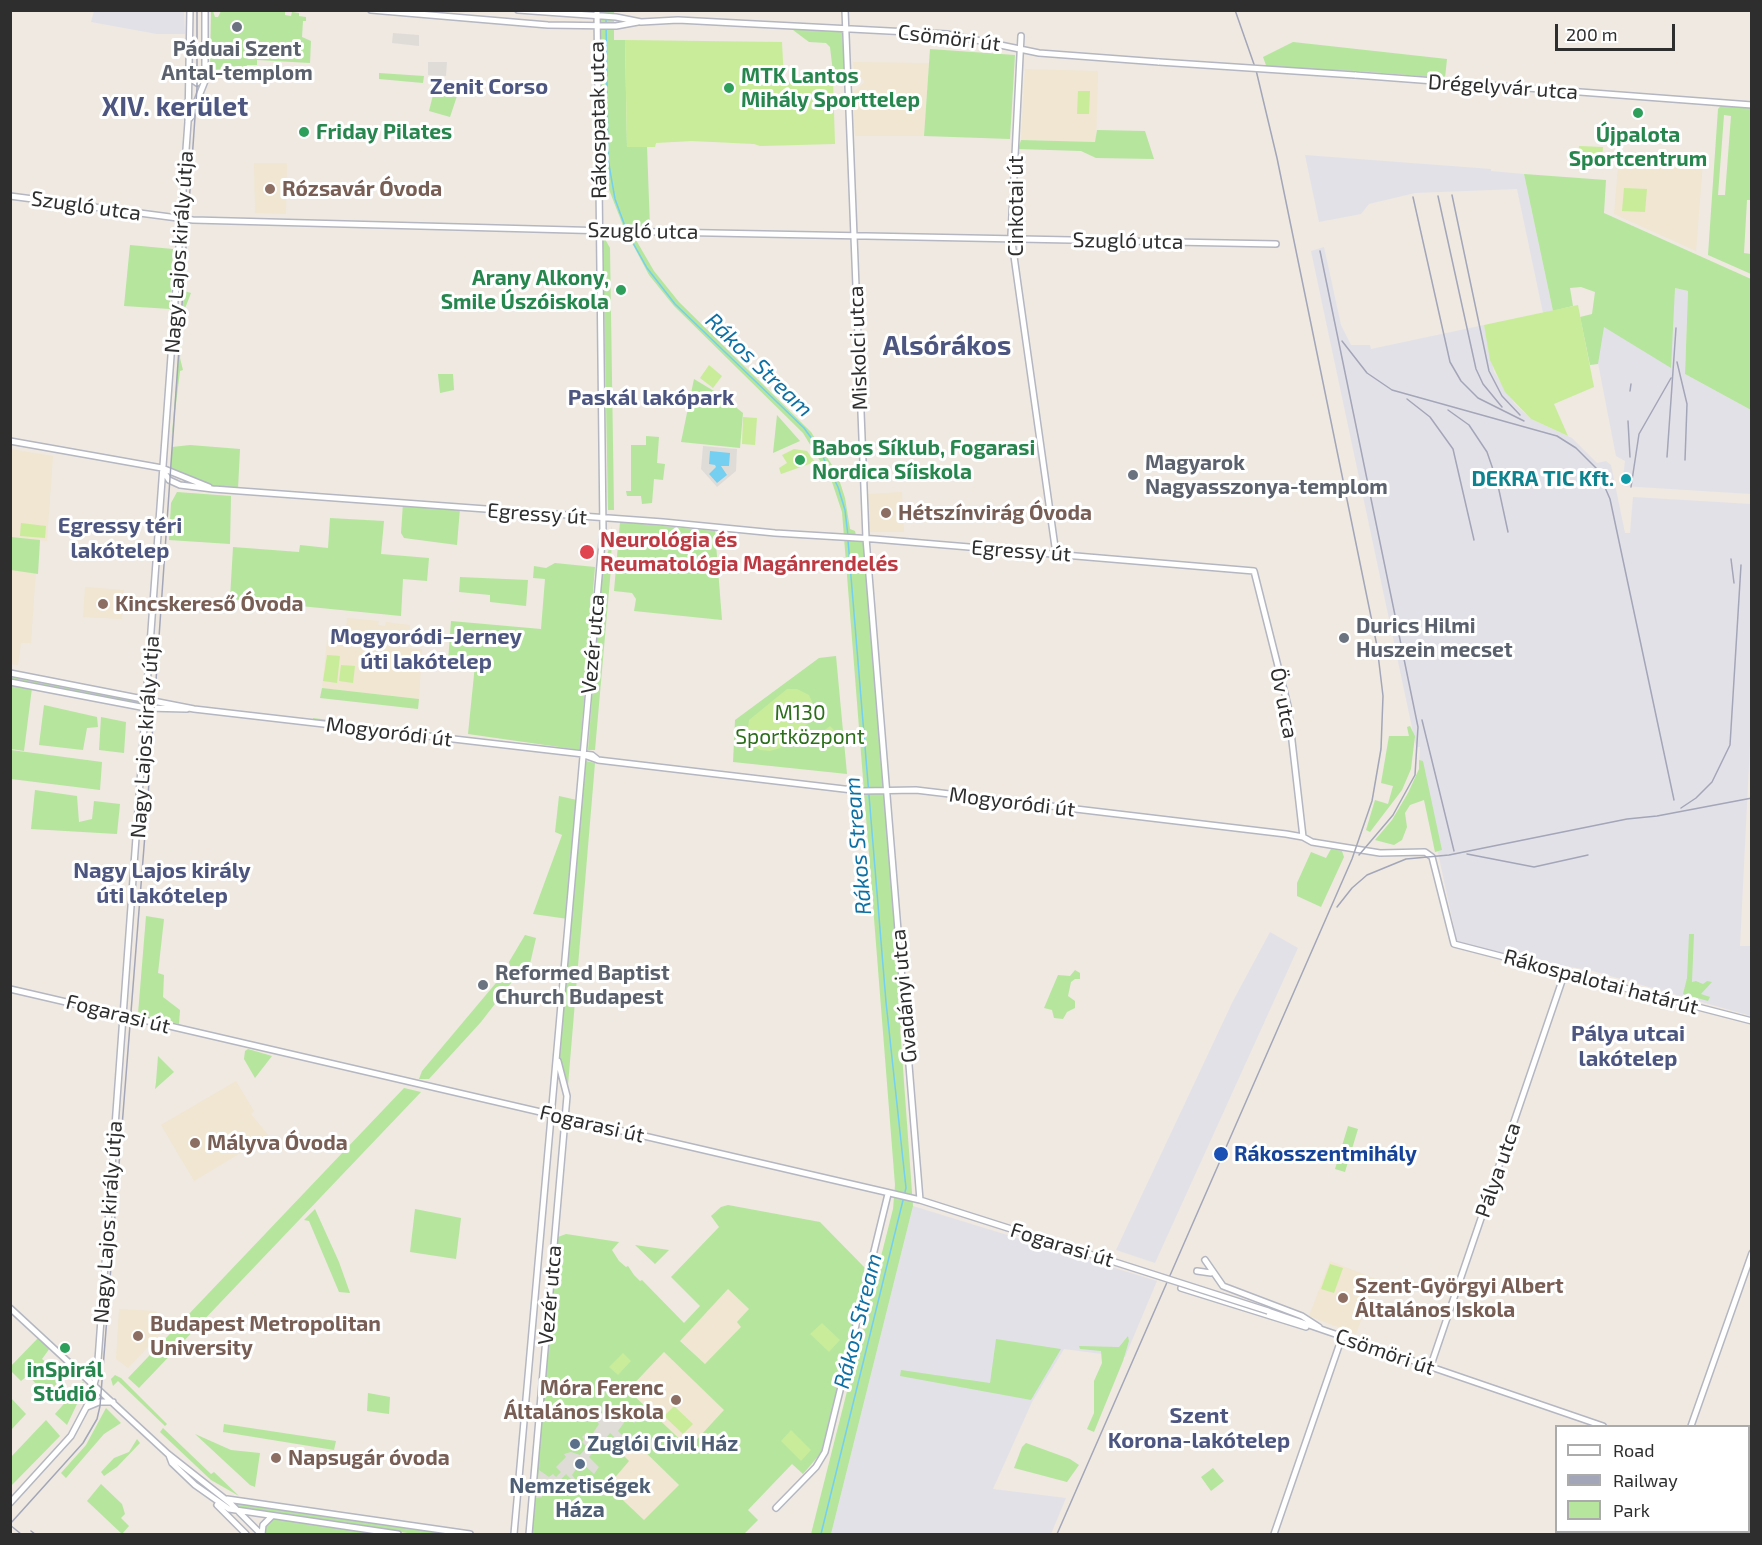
<!DOCTYPE html>
<html>
<head>
<meta charset="utf-8">
<style>
	body { margin:0 }
	#map { position:relative; width:1762px; height:1545px; overflow:hidden; background:#efe9e1; font-family:"Exo 2",sans-serif }
	canvas { display:block }
	.frame { position:absolute; inset:0; border:12px solid #2e2e2e; pointer-events:none }
	.legend { position:absolute; left:1555px; top:1425px; width:195px; height:108px; box-sizing:border-box; background:#fff; border:2px solid #ababab; margin:0; padding:8px 10px; list-style:none; font-size:18px; color:#2e2e2e }
	.legend li { display:flex; align-items:center; gap:12px; height:30px }
	.legend b { width:30px; border:2px solid #ababab }
	.scale { position:absolute; left:1555px; top:24px; width:120px; height:27px; box-sizing:border-box; border:3px solid #2e2e2e; border-top:0; padding-left:8px; font-size:18px; line-height:21px; white-space:nowrap; color:#2e2e2e; -webkit-text-stroke:4px #fff; paint-order:stroke }
</style>
</head>
<body>
<div id="map">
<canvas width="1762" height="1545"></canvas>
<div class="frame"></div>
<ul class="legend">
<li><b style="height:8px;background:#fff"></b>Road</li>
<li><b style="height:8px;background:#a3a6b8"></b>Railway</li>
<li><b style="height:16px;background:#b6e59e"></b>Park</li>
</ul>
<div class="scale">200 m</div>
</div>
<script>
const ctx = document.querySelector('canvas').getContext('2d');
ctx.lineJoin = 'round';
function fill(path, color) { ctx.fillStyle = color; ctx.fill(path, 'evenodd'); }
const toPath = rows => new Path2D(rows.map(r => 'M' + r).join(''));
function stroke(path, color, width, dash) { ctx.strokeStyle = color; ctx.lineWidth = width; ctx.lineCap = dash ? 'butt' : 'round'; ctx.setLineDash(dash || []); ctx.stroke(path); }
function label(font, color, halo, rows, align = 'center') {
  ctx.font = font + ' "Exo 2",sans-serif'; ctx.lineWidth = 6; ctx.setLineDash([]); ctx.textBaseline = 'middle'; ctx.strokeStyle = halo; ctx.fillStyle = color; for (const [text, x, y, turn = 0] of rows) {
    ctx.save(); ctx.translate(x, y); ctx.rotate((+turn || 0) * Math.PI / 180); ctx.textAlign = isNaN(turn) ? turn : align; if (halo) ctx.strokeText(text, 0, 0); ctx.fillText(text, 0, 0); ctx.restore();
  }
}
fill(toPath([
	[94,11,184,11,185,34,157,34,91,22],
	[1305,155,1491,169,1491,171,1524,174,1553,311,1543,313,1517,189,1415,193,1369,204,1361,214,1319,222],
	[1324,247,1341,325,1351,345,1370,345,1371,349,1484,325,1494,372,1515,404,1531,419,1572,438,1597,463,1606,461,1611,465,1625,533,1630,533,1633,497,1751,504,1751,724,1740,946,1751,946,1751,1016,1589,970,1534,961,1457,941,1419,765,1420,747,1416,747,1410,718,1311,251],
	[1675,288,1688,291,1685,374,1751,410,1751,494,1622,486,1625,461,1616,456,1597,358,1603,327],
	[1270,932,1298,948,1155,1263,1116,1250,1233,1001],
	[913,1206,1157,1281,1125,1357,1064,1349,1032,1402,993,1489,1066,1498,1051,1534,831,1534]
]), '#e3e1e8');
fill(toPath([
	[853,62,929,63,924,136,855,136,853,92,865,82,854,69],
	[1025,69,1098,71,1096,142,1021,140],
	[1619,155,1703,162,1696,251,1614,214],
	[254,163,287,163,286,214,255,213],
	[10,449,53,456,47,541,38,540,31,643,21,643,18,665,10,664],
	[902,492,904,532,870,532,868,494],
	[85,587,124,590,122,619,83,617],
	[347,618,379,621,378,625,385,626,386,622,410,625,408,648,422,649,419,699,322,688,327,640,339,641,340,630,346,630],
	[236,1081,254,1111,251,1114,269,1136,194,1181,161,1125],
	[1330,1261,1376,1279,1356,1334,1309,1316],
	[728,1289,760,1320,712,1371,680,1340],
	[119,1309,155,1311,170,1324,128,1368,116,1359],
	[664,1352,725,1410,688,1448,628,1390],
	[637,1444,679,1485,644,1520,608,1485,605,1476]
]), '#f0e6d1');
fill(toPath([
	[262,10,285,12,285,15,291,16,292,12,299,13,299,16,306,17,306,21,303,21,302,37,311,41,310,63,257,60,257,65,247,65,246,68,210,70,211,12,213,11,215,17,218,17,221,11],
	[599,11,614,11,614,40,625,40,627,147,647,146,650,228,629,228,654,271,679,302,811,432,837,473,845,498,850,529,855,531,857,541,864,542,897,940,894,941,895,956,897,957,903,1026,900,1027,913,1206,831,1534,811,1534,893,1209,895,1185,842,512,831,479,803,433,674,306,649,275,624,228,608,187,603,152],
	[795,29,842,32,845,72,833,72,830,47,826,43,809,42,793,30],
	[1293,42,1447,59,1445,78,1357,71,1267,68,1263,57],
	[930,49,1015,55,1010,139,924,136],
	[379,73,424,76,423,83,379,79],
	[435,87,459,90,450,117,429,111],
	[1724,102,1751,105,1751,200,1747,200,1744,253,1751,254,1751,244,1751,274,1708,255,1718,109],
	[1724,115,1731,116,1725,195,1718,195],
	[1097,130,1145,131,1154,159,1096,158,1081,151,1018,149,1021,140,1095,142],
	[1524,174,1606,180,1604,213,1751,279,1751,410,1685,374,1688,291,1675,288,1671,368,1604,327,1598,364,1590,365,1580,317,1592,314,1595,292,1581,287,1570,288,1573,306,1553,311],
	[605,239,610,248,614,510,608,510,603,241],
	[130,245,173,249,170,309,124,306],
	[184,291,191,293,184,311,180,358,183,370,180,371,171,445],
	[438,374,453,374,454,390,440,393],
	[694,379,719,394,723,389,731,395,727,400,743,413,740,448,681,442],
	[777,415,800,441,773,453],
	[646,436,659,437,657,463,665,464,663,480,654,479,652,503,642,504,641,496,627,496,626,491,631,491,631,445,646,445],
	[190,445,240,449,238,489,212,486,171,468,172,447],
	[177,492,231,496,230,544,169,540,171,503],
	[403,503,460,508,457,545,404,538,401,533],
	[330,518,384,521,381,554,429,558,427,581,403,579,401,616,230,599,233,547,299,552,300,545,328,548],
	[620,522,715,531,722,620,634,611,636,599,632,593,614,591],
	[612,526,611,568,595,750,588,750,602,568,610,546],
	[11,537,40,540,38,574,11,570],
	[555,563,595,567,580,750,468,734,475,665,448,662,451,621,541,629,545,579,533,578,534,566,546,568],
	[460,577,528,580,526,606,490,602,490,595,459,592],
	[836,656,847,774,733,762,735,720,819,658],
	[10,673,194,709,158,709,11,682],
	[10,684,32,688,24,751,11,749],
	[322,688,419,699,418,709,320,698],
	[44,705,97,717,98,727,87,728,83,750,39,745],
	[101,717,126,722,124,753,99,750],
	[313,718,437,733,437,736,313,721],
	[1410,726,1415,736,1411,769,1402,790,1370,832,1366,830,1375,800,1388,804,1393,786,1381,783,1389,736,1409,736,1407,727],
	[11,750,102,762,100,790,11,779],
	[1419,760,1423,761,1442,850,1435,852,1424,800,1410,805,1405,813,1407,827,1402,840,1394,845,1375,840,1392,820,1408,793,1419,769],
	[586,761,595,763,568,1085,559,1054],
	[35,790,77,796,79,822,92,819,94,801,120,804,117,834,31,829],
	[559,796,577,800,568,919,533,914,562,835,555,832],
	[1331,849,1342,851,1344,857,1321,907,1297,896,1297,883,1311,852,1326,858],
	[146,916,164,919,158,973,164,975,163,997,180,1010,179,1024,138,1014],
	[1689,934,1694,934,1692,982,1696,981,1703,984,1707,981,1712,982,1701,994,1710,997,1708,1001,1683,994,1687,978],
	[525,935,536,938,529,968,510,966,509,962],
	[1075,970,1080,973,1080,979,1075,979,1071,982,1068,996,1075,1001,1075,1008,1067,1012,1063,1019,1054,1018,1052,1010,1044,1008,1058,975,1070,976],
	[506,971,518,974,481,1022,429,1079,419,1079,422,1071],
	[248,1049,272,1056,255,1078,244,1059,245,1051],
	[158,1056,174,1072,155,1089,156,1082],
	[404,1088,421,1092,139,1388,128,1378],
	[1348,1126,1358,1129,1345,1172,1335,1169],
	[728,1205,820,1222,867,1270,821,1453,803,1474,792,1464,748,1510,758,1520,744,1534,532,1534,558,1237,566,1234,619,1242,612,1250,619,1261,626,1267,628,1266,634,1275,640,1281,642,1280,684,1323,700,1306,671,1277,719,1227,711,1216,721,1207],
	[728,1289,749,1309,737,1322,741,1327,705,1364,680,1341],
	[664,1352,724,1410,689,1448,628,1390],
	[637,1444,679,1485,644,1520,608,1486,611,1482,606,1476,612,1481,629,1461,624,1456],
	[315,1209,339,1262,350,1293,339,1292,309,1221,304,1220],
	[415,1209,461,1218,456,1259,410,1252],
	[635,1245,669,1250,655,1264],
	[1128,1336,1129,1341,1123,1361,1094,1432,1087,1429,1094,1413,1094,1381,1102,1363,1101,1351,1080,1349,1079,1346,1119,1347],
	[39,1337,50,1348,42,1359,63,1377,46,1395,28,1375,21,1381,11,1371,10,1367],
	[996,1339,1061,1349,1031,1400,900,1376,901,1370,990,1383],
	[115,1375,121,1378,167,1424,165,1426,118,1381,113,1386,111,1379],
	[83,1382,86,1385,67,1425,55,1414],
	[368,1393,390,1397,389,1414,367,1411],
	[10,1397,26,1414,11,1430,10,1430],
	[106,1408,121,1423,104,1434,66,1478,61,1473,86,1445],
	[46,1420,60,1436,11,1486,10,1458],
	[224,1424,336,1441,334,1450,223,1432],
	[163,1428,211,1474,214,1472,239,1496,211,1480,160,1432],
	[195,1434,231,1450,260,1453,255,1487,250,1485],
	[137,1439,140,1443,117,1467,104,1476,101,1472,114,1458,129,1452],
	[1026,1443,1070,1459,1079,1465,1067,1482,1014,1468,1022,1447],
	[328,1454,357,1458,356,1466,326,1461],
	[1213,1468,1224,1481,1211,1491,1201,1477],
	[101,1484,122,1504,125,1514,121,1518,129,1526,122,1534,87,1501],
	[233,1503,457,1534,415,1534,240,1510],
	[274,1518,387,1534,266,1534,264,1529]
]), '#b6e59e');
fill(toPath([
	[625,40,782,42,784,81,833,80,835,144,760,146,754,144,692,141,656,143,655,147,627,147],
	[1078,91,1090,91,1089,114,1077,114],
	[1579,146,1603,147,1602,160,1578,158],
	[1624,188,1647,189,1645,212,1622,211],
	[1578,305,1594,387,1554,404,1568,436,1531,419,1505,392,1490,360,1484,325],
	[709,365,722,376,713,388,700,378],
	[743,417,757,418,755,445,742,444],
	[794,449,807,451,815,462,781,474,779,468,787,463,782,455],
	[21,523,46,526,45,538,20,536],
	[327,655,340,656,337,683,323,681],
	[341,665,355,666,353,683,339,681],
	[787,689,797,689,809,695,814,706,812,720,780,748,770,751,760,750,751,743,747,735,749,720],
	[830,726,838,734,818,748,812,740],
	[1330,1264,1343,1268,1334,1293,1321,1289],
	[822,1323,840,1340,829,1352,810,1334],
	[623,1353,631,1361,618,1375,609,1367],
	[674,1406,693,1424,683,1434,664,1416],
	[791,1430,811,1450,801,1461,781,1441]
]), '#c9ec9a');
fill(toPath([
	[393,33,419,35,419,46,392,43],
	[428,62,447,62,446,76,428,75],
	[703,446,737,449,736,471,717,487,701,469],
	[630,1410,639,1418,634,1423,628,1417,618,1431,630,1443,625,1447,610,1433,606,1438,611,1443,609,1450,600,1443,591,1449,594,1451,589,1457,599,1467,594,1474,581,1462,572,1475,575,1479,572,1480,566,1474,548,1493,543,1488,542,1497,536,1498,539,1470,549,1477,553,1474,556,1477,561,1472,556,1467,566,1457,564,1454,571,1452,580,1455,587,1447,582,1442,584,1439,582,1437,587,1432,591,1435,593,1433,599,1424,596,1420,604,1412,611,1414,609,1417,619,1422]
]), '#dfdcd8');
fill(toPath([
	[710,451,730,453,729,466,721,466,727,475,717,483,709,474,716,467,715,465,709,464]
]), '#75cff0');
stroke(toPath([
	[606,18,608,159,615,199,626,229],
	[628,234,647,268,675,304,804,428,818,447,838,487,845,510,848,536],
	[821,1534,906,1188,886,1002,848,540]
]), '#75cff0', 1.5);
const secondary = toPath([
	[371,10,548,25,616,26,638,22],
	[518,10,616,17,641,22,678,20,947,34,1039,53,1159,62],
	[845,10,866,538,920,1200],
	[1021,36,1011,235,1056,554],
	[1355,75,1752,105],
	[190,78,197,83,204,76],
	[190,118,205,81,205,10],
	[10,196,193,220,610,231,1276,244],
	[10,441,162,468,209,487],
	[164,472,169,480,180,485,213,489,663,522,775,533,874,539,1254,571,1288,706,1303,837],
	[10,673,194,709,592,755,597,759],
	[10,682,146,708,187,709],
	[584,755,598,760,861,791,916,790,1286,834,1303,837,1312,842,1380,853,1425,852,1432,857,1454,944,1752,1021],
	[10,989,920,1200,1052,1242],
	[1205,1260,1223,1286,1302,1316,1319,1327],
	[1197,1271,1211,1273],
	[1181,1288,1306,1327],
	[10,1308,168,1454,230,1503,261,1534],
	[1268,1311,1603,1426],
	[1430,1368,1565,972],
	[87,1407,99,1402,113,1402],
	[1691,1426,1752,1253],
	[169,1455,172,1463,195,1485,229,1509,398,1534],
	[1748,1477,1752,1479],
	[227,1499,470,1534],
	[10,1503,71,1436,89,1402,97,1374,188,122,190,10],
	[217,1505,246,1534],
	[776,1508,816,1467,825,1452,888,1194],
	[262,1534,263,1525,272,1516],
	[514,1534,603,531,597,10],
	[529,1534,567,1096,558,1061],
	[1274,1534,1342,1337],
	[1559,1534,1560,1532]
]);
stroke(secondary, '#b4b7c1', 8);
stroke(secondary, '#fff', 5);
stroke(toPath([
	[10,1524,83,1443,97,1419,100,1406,148,796,197,88,197,10],
	[10,1525,21,1534],
	[31,1531,35,1534]
]), '#a3a6b8', 1.5);
stroke(toPath([
	[1452,195,1489,371,1502,396,1520,415],
	[1438,196,1476,369,1483,384,1502,407],
	[1413,197,1450,362,1461,381,1478,398,1524,421],
	[1320,251,1418,727,1415,775,1393,815,1359,855],
	[1342,341,1367,373,1392,390,1557,436,1576,448,1597,469,1610,499,1674,800],
	[1677,362,1687,404,1685,460],
	[1630,391,1631,384],
	[1407,399,1430,417,1453,449,1474,540],
	[1448,410,1469,425,1487,452,1497,481,1508,532],
	[1628,421,1630,457],
	[1667,457,1676,328],
	[1631,487,1639,434,1671,378],
	[1731,559,1734,583],
	[1422,720,1454,851],
	[1681,808,1696,798,1712,782,1730,745,1741,565],
	[1467,854,1534,867,1588,855],
	[1337,907,1352,888,1367,875,1406,859,1449,855,1627,819,1657,816,1752,798],
	[1057,1534,1352,859,1372,801,1381,749,1383,696,1377,646,1277,158,1256,70,1235,10]
]), '#a3a6b8', 1.5);
const secondaryBridge = toPath([
	[1159,62,1355,75],
	[1052,1242,1268,1311]
]);
stroke(secondaryBridge, '#b4b7c1', 8, []);
stroke(secondaryBridge, '#fff', 5);
for (const [x, y, r, color] of [
	[237,27,6,"#6b7280"],
	[729,88,6,"#2e9e5b"],
	[1638,113,6,"#2e9e5b"],
	[304,132,6,"#2e9e5b"],
	[270,189,6,"#8d6e63"],
	[621,290,6,"#2e9e5b"],
	[800,460,6,"#2e9e5b"],
	[1133,475,6,"#6b7280"],
	[1626,479,6,"#0f9aa8"],
	[886,513,6,"#8d6e63"],
	[587,552,8,"#e0444e"],
	[103,604,6,"#8d6e63"],
	[1344,638,6,"#6b7280"],
	[483,985,6,"#6b7280"],
	[195,1143,6,"#8d6e63"],
	[1221,1154,8,"#1a4fb4"],
	[1343,1298,6,"#8d6e63"],
	[138,1336,6,"#8d6e63"],
	[65,1348,6,"#2e9e5b"],
	[676,1400,6,"#8d6e63"],
	[575,1444,6,"#5c6f8a"],
	[276,1458,6,"#8d6e63"],
	[580,1464,6,"#5c6f8a"]
]) { const dot = new Path2D(); dot.arc(x, y, r, 0, 2 * Math.PI); ctx.fillStyle = color; ctx.fill(dot); stroke(dot, '#fff', 2); }
label('21px', '#2e2e2e', '#fff', [
	["Csömöri út",949,38,7],
	["Drégelyvár utca",1503,87,4],
	["Rákospatak utca",598,120,-91],
	["Szugló utca",86,206,8],
	["Cinkotai út",1016,206,-90],
	["Szugló utca",643,231,1],
	["Szugló utca",1128,241,1],
	["Nagy Lajos király útja",179,252,-86],
	["Miskolci utca",858,348,-92],
	["Egressy út",537,514,4],
	["Egressy út",1021,551,4],
	["Vezér utca",593,644,-85],
	["Öv utca",1284,703,79],
	["Mogyoródi út",389,732,7],
	["Nagy Lajos király útja",145,737,-86],
	["Mogyoródi út",1012,802,7],
	["Rákospalotai határút",1601,982,15],
	["Gvadányi utca",904,996,-95],
	["Fogarasi út",118,1014,14],
	["Fogarasi út",592,1124,13],
	["Pálya utca",1498,1170,-71],
	["Nagy Lajos király útja",108,1222,-86],
	["Fogarasi út",1062,1245,17],
	["Vezér utca",550,1295,-85],
	["Csömöri út",1385,1352,19]
]);
label('bold 21px', '#5b616d', '#fff', [
	["Páduai Szent",237,49,"center"],
	["Antal-templom",237,73,"center"],
	["Magyarok",1145,463],
	["Nagyasszonya-templom",1145,487],
	["Durics Hilmi",1356,626],
	["Huszein mecset",1356,650],
	["Reformed Baptist",495,973],
	["Church Budapest",495,997]
], 'left');
label('bold 21px', '#27864d', '#fff', [
	["MTK Lantos",741,76],
	["Mihály Sporttelep",741,100],
	["Friday Pilates",316,132],
	["Újpalota",1638,135,"center"],
	["Sportcentrum",1638,159,"center"],
	["Arany Alkony,",609,278,"right"],
	["Smile Úszóiskola",609,302,"right"],
	["Babos Síklub, Fogarasi",812,448],
	["Nordica Síiskola",812,472],
	["inSpirál",65,1370,"center"],
	["Stúdió",65,1394,"center"]
], 'left');
label('bold 21px', '#785e54', '#fff', [
	["Rózsavár Óvoda",282,189],
	["Hétszínvirág Óvoda",898,513],
	["Kincskereső Óvoda",115,604],
	["Mályva Óvoda",207,1143],
	["Szent-Györgyi Albert",1355,1286],
	["Általános Iskola",1355,1310],
	["Budapest Metropolitan",150,1324],
	["University",150,1348],
	["Móra Ferenc",664,1388,"right"],
	["Általános Iskola",664,1412,"right"],
	["Napsugár óvoda",288,1458]
], 'left');
label('bold 21px', '#0d838f', '#fff', [
	["DEKRA TIC Kft.",1614,479]
], 'right');
label('bold 21px', '#be3a42', '#fff', [
	["Neurológia és",600,540],
	["Reumatológia Magánrendelés",600,564]
], 'left');
label('21px', '#2c6e1b', '#fff', [
	["M130",800,713],
	["Sportközpont",800,737]
]);
label('bold 21px', '#164399', '#fff', [
	["Rákosszentmihály",1234,1154]
], 'left');
label('bold 21px', '#4e5e75', '#fff', [
	["Zuglói Civil Ház",587,1444],
	["Nemzetiségek",580,1486,"center"],
	["Háza",580,1510,"center"]
], 'left');
label('bold 22px', '#4d5680', '#fff', [
	["Zenit Corso",489,87],
	["Paskál lakópark",651,398],
	["Egressy téri",120,526],
	["lakótelep",120,551],
	["Mogyoródi–Jerney",426,637],
	["úti lakótelep",426,662],
	["Nagy Lajos király",162,871],
	["úti lakótelep",162,896],
	["Pálya utcai",1628,1034],
	["lakótelep",1628,1059],
	["Szent",1199,1416],
	["Korona-lakótelep",1199,1441]
]);
label('italic 22px', '#0d6fa3', '#fff', [
	["Rákos Stream",759,365,44],
	["Rákos Stream",858,846,-95],
	["Rákos Stream",858,1321,-76]
]);
label('bold 27px', '#4d5680', '#fff', [
	["XIV. kerület",175,107],
	["Alsórákos",947,346]
]);
</script>
</body>
</html>
